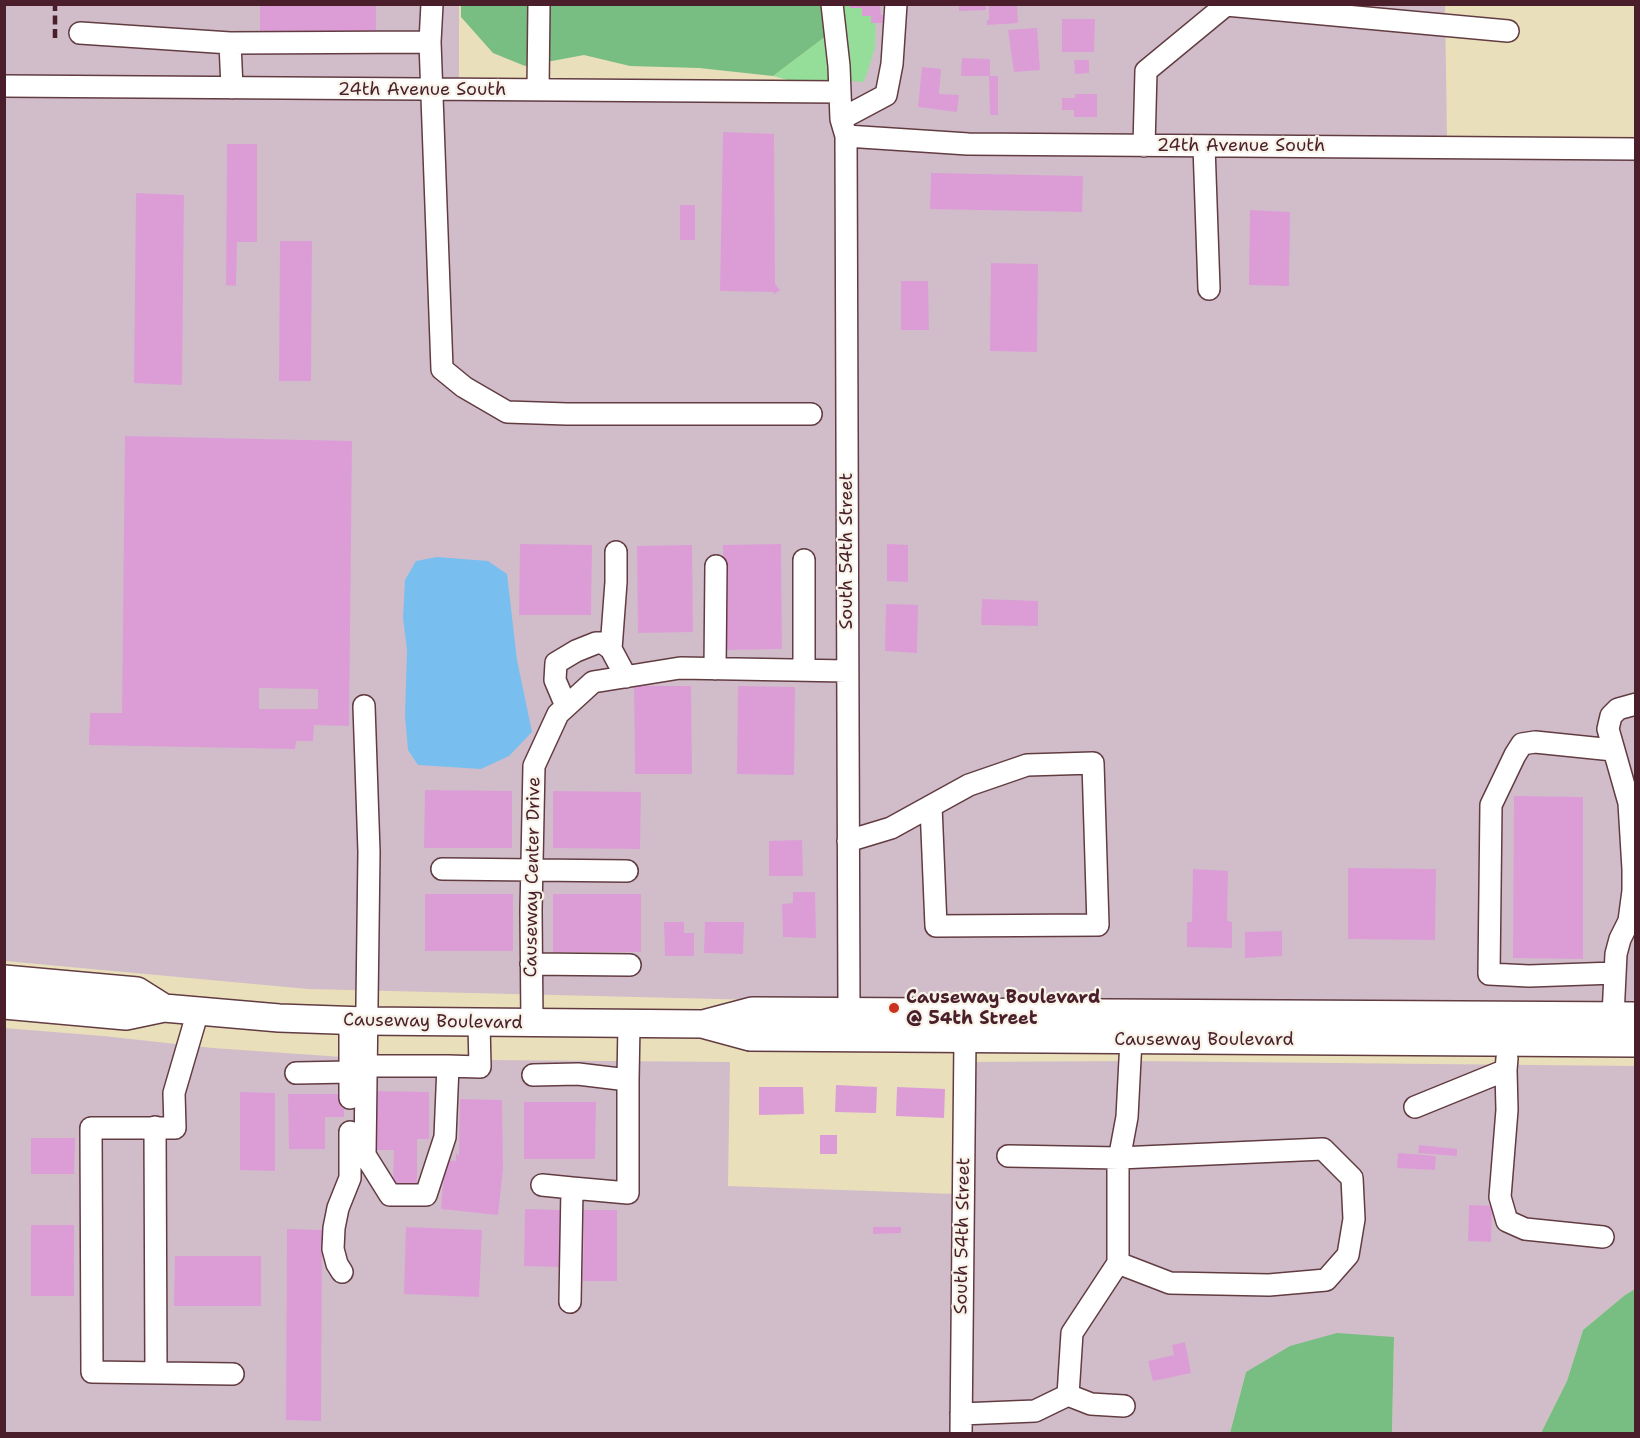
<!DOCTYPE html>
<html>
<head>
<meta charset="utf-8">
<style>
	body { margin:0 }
	#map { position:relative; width:1640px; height:1438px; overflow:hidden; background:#e9dfbb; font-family:"Shantell Sans",sans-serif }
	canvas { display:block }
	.frame { position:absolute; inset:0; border:6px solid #4a1f2b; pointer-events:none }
</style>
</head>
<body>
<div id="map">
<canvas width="1640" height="1438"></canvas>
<div class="frame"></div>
</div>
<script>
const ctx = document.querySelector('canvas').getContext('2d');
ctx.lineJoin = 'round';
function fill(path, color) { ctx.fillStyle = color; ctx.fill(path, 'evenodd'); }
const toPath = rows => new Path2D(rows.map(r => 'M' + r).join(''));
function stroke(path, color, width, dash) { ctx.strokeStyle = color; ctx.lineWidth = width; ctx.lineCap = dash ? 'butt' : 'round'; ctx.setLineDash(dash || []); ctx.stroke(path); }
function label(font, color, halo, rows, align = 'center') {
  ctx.font = font + ' "Shantell Sans",sans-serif'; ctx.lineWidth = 4.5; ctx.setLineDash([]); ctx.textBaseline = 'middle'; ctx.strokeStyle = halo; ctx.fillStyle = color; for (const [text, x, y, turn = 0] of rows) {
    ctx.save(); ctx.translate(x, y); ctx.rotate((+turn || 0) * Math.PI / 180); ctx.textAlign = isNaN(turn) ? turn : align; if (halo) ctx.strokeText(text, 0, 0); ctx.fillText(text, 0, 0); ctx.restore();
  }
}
fill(toPath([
	[5,5,459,5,459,84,5,82],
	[825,5,1445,5,1447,138,1189,138,850,131],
	[4,94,829,96,840,134,841,1002,308,989,5,961],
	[853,147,1635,157,1635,1015,853,1015],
	[4,1028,103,1036,213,1048,371,1059,730,1062,728,1186,956,1194,953,1433,254,1434,194,1432,190,1434,5,1433],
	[1133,1061,1635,1066,1635,1289,1625,1295,1583,1330,1567,1381,1541,1433,1392,1433,1394,1337,1246,1372,1230,1433,969,1434,973,1062]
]), '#d1bdca');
fill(toPath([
	[832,5,876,5,875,48,864,82,837,80,795,82,773,76,826,36]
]), '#95de99');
fill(toPath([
	[461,4,832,5,826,36,773,76,699,68,630,66,584,55,525,66,493,53,461,17],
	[1635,1289,1635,1433,1541,1433,1567,1381,1583,1330,1625,1295],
	[1337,1333,1394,1337,1392,1433,1230,1433,1246,1372,1290,1346]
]), '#78bd81');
fill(toPath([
	[437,557,488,561,507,574,517,660,532,732,509,756,481,769,418,765,408,750,405,716,407,650,403,618,405,580,416,561]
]), '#78bff0');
fill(toPath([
	[260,4,376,4,376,36,260,33],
	[850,4,880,4,881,15,885,15,885,23,871,23,871,16,862,16,862,8,850,8],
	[959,4,986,4,986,10,959,11],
	[1017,5,1018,23,987,25,987,20,989,20,989,6],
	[1062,19,1095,19,1094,52,1062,52],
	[1037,28,1040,70,1014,72,1008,30],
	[962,58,990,59,990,76,961,76],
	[1074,60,1089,60,1089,73,1075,74],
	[922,67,941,69,939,94,959,95,957,112,918,107],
	[989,76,998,76,998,115,990,115],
	[1075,94,1097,94,1097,117,1074,117,1074,110,1062,110,1062,98,1075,98],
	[723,132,774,134,775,284,780,290,774,294,773,292,720,291],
	[227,144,257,144,257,242,237,242,236,286,226,285],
	[931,173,1083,176,1082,212,930,209],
	[136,193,184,195,182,385,134,383],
	[680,205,695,205,695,240,680,240],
	[1250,210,1290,212,1289,286,1249,285],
	[280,241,312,241,311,381,279,381],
	[991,263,1038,264,1037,352,990,351],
	[901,281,928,281,929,330,901,330],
	[125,436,352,441,349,726,314,725,313,741,296,741,295,749,89,745,90,713,122,713],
	[259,688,318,689,318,709,259,709],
	[520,544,592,545,591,615,519,615],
	[781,544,782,649,725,650,723,545],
	[887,544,908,545,908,582,887,581],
	[692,545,693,632,638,633,637,546],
	[982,599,1038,601,1038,626,981,625],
	[886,604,918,605,917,653,885,651],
	[634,686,691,686,692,774,635,774],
	[738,686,795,687,794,775,737,774],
	[425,790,512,791,512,848,424,848],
	[553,791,641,792,640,849,553,848],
	[1514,796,1583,797,1583,959,1513,958],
	[802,840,803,876,769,876,769,841],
	[1348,868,1436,869,1435,940,1348,939],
	[1193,869,1228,871,1227,921,1232,922,1232,948,1187,947,1187,922,1192,922],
	[793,892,815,892,816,938,783,937,782,904,793,903],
	[425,894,513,894,513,951,425,951],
	[553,894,641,894,641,952,553,952],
	[664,922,684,922,684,933,694,933,694,956,665,956],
	[705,922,744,922,743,954,704,953],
	[1282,931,1282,956,1245,958,1245,932],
	[836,1085,877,1087,876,1113,835,1112],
	[759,1087,803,1087,804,1114,759,1115],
	[897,1087,945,1089,944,1118,896,1116],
	[371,1091,429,1092,429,1139,417,1139,417,1186,393,1186,394,1150,370,1150],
	[240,1092,275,1093,275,1171,240,1170],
	[288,1094,344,1094,344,1117,325,1117,325,1149,289,1149],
	[460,1099,502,1100,503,1168,498,1215,441,1209,445,1160,456,1161,456,1154,459,1155],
	[524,1102,596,1102,595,1159,524,1159],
	[820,1135,837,1135,837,1154,820,1154],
	[31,1138,75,1138,74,1174,31,1174],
	[1419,1145,1457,1149,1457,1156,1418,1153],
	[1398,1153,1436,1156,1435,1170,1397,1168],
	[1469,1205,1492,1206,1491,1242,1468,1241],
	[525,1209,560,1210,559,1267,524,1266],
	[584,1210,617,1210,617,1281,583,1281],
	[31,1225,74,1225,74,1296,31,1296],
	[406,1227,482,1230,479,1297,404,1294],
	[873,1227,901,1227,901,1233,873,1234],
	[287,1229,322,1230,321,1421,286,1420],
	[175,1256,261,1256,261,1306,174,1306],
	[1185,1342,1191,1373,1153,1381,1148,1361,1174,1355,1172,1345]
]), '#dc9dd7');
const minor = toPath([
	[832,4,839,66,841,119,846,136,849,1011],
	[80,33,230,43,430,42,432,4],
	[430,42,442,369,464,387,507,412,567,414,811,414],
	[230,43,232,88],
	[4,86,840,92],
	[538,90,539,4],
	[841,119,886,95,892,64,896,4],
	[846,136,968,144,1636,149],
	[1144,146,1146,71,1226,5,1508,31],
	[1204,146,1209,289],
	[804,560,804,670],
	[611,649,616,582,616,552],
	[715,669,716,566],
	[364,706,369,852,365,1155,390,1195,426,1195,445,1137,448,1066,480,1067,479,1023],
	[566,706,555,680,556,663,576,651,596,643,603,643,611,649,626,677],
	[1613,750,1535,742,1522,744,1515,755,1491,805,1489,974,1529,976,1615,973],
	[848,841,891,828,969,785,1027,765,1093,763,1098,925,936,926,931,806],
	[442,869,627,871],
	[531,964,630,965],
	[198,1011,174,1093,175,1128,91,1128,92,1372,233,1374],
	[1613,1016,1616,954,1620,939,1629,921,1633,891,1633,869,1629,803,1608,729,1611,716,1618,709,1636,704],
	[350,1021,350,1098],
	[532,1024,531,910,534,766,558,714,593,682,680,668,847,671],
	[365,1066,448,1066],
	[1506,1070,1507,1110,1500,1197,1507,1221,1525,1229,1603,1237],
	[296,1073,350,1072],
	[533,1075,578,1074,628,1080,629,1024],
	[1415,1107,1506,1070,1507,1058],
	[155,1127,156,1373],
	[1008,1156,1119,1158,1323,1149,1352,1178,1354,1219,1348,1255,1326,1280,1269,1285,1170,1283,1118,1263],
	[542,1185,572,1188],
	[342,1272,337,1264,333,1249,334,1228,338,1208,350,1178,350,1132],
	[570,1302,572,1188,628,1193,628,1080],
	[1068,1395,1091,1404,1124,1406],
	[961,1414,1035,1411,1068,1395,1072,1333,1118,1263,1118,1165,1127,1117,1131,1040],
	[961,1434,965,1039]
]);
const major = toPath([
	[4,979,137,991,164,1008],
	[4,1005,126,1016,164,1008,279,1018,365,1021,702,1024,750,1037,1636,1043],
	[703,1024,752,1011,1636,1016]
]);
stroke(minor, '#623c41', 24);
stroke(major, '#623c41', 30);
stroke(minor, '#fff', 21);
stroke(major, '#fff', 27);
stroke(toPath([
	[55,38,55,4]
]), '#4a1f2b', 4.5, [9, 4.5]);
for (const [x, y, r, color] of [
	[894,1008,6,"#c8321e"]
]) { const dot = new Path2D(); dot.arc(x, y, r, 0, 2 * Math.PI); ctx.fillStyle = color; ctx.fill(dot); stroke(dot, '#f7f3e8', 2); }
label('18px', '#4a1f2b', '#f7f3e8', [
	["24th Avenue South",422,90],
	["24th Avenue South",1241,146],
	["South 54th Street",847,551,-90],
	["Causeway Center Drive",533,877,-89],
	["Causeway Boulevard",433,1022,1],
	["Causeway Boulevard",1204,1040],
	["South 54th Street",963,1236,-89]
]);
label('bold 18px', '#4a1f2b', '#f7f3e8', [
	["Causeway Boulevard",906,998],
	["@ 54th Street",906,1019]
], 'left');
</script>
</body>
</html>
